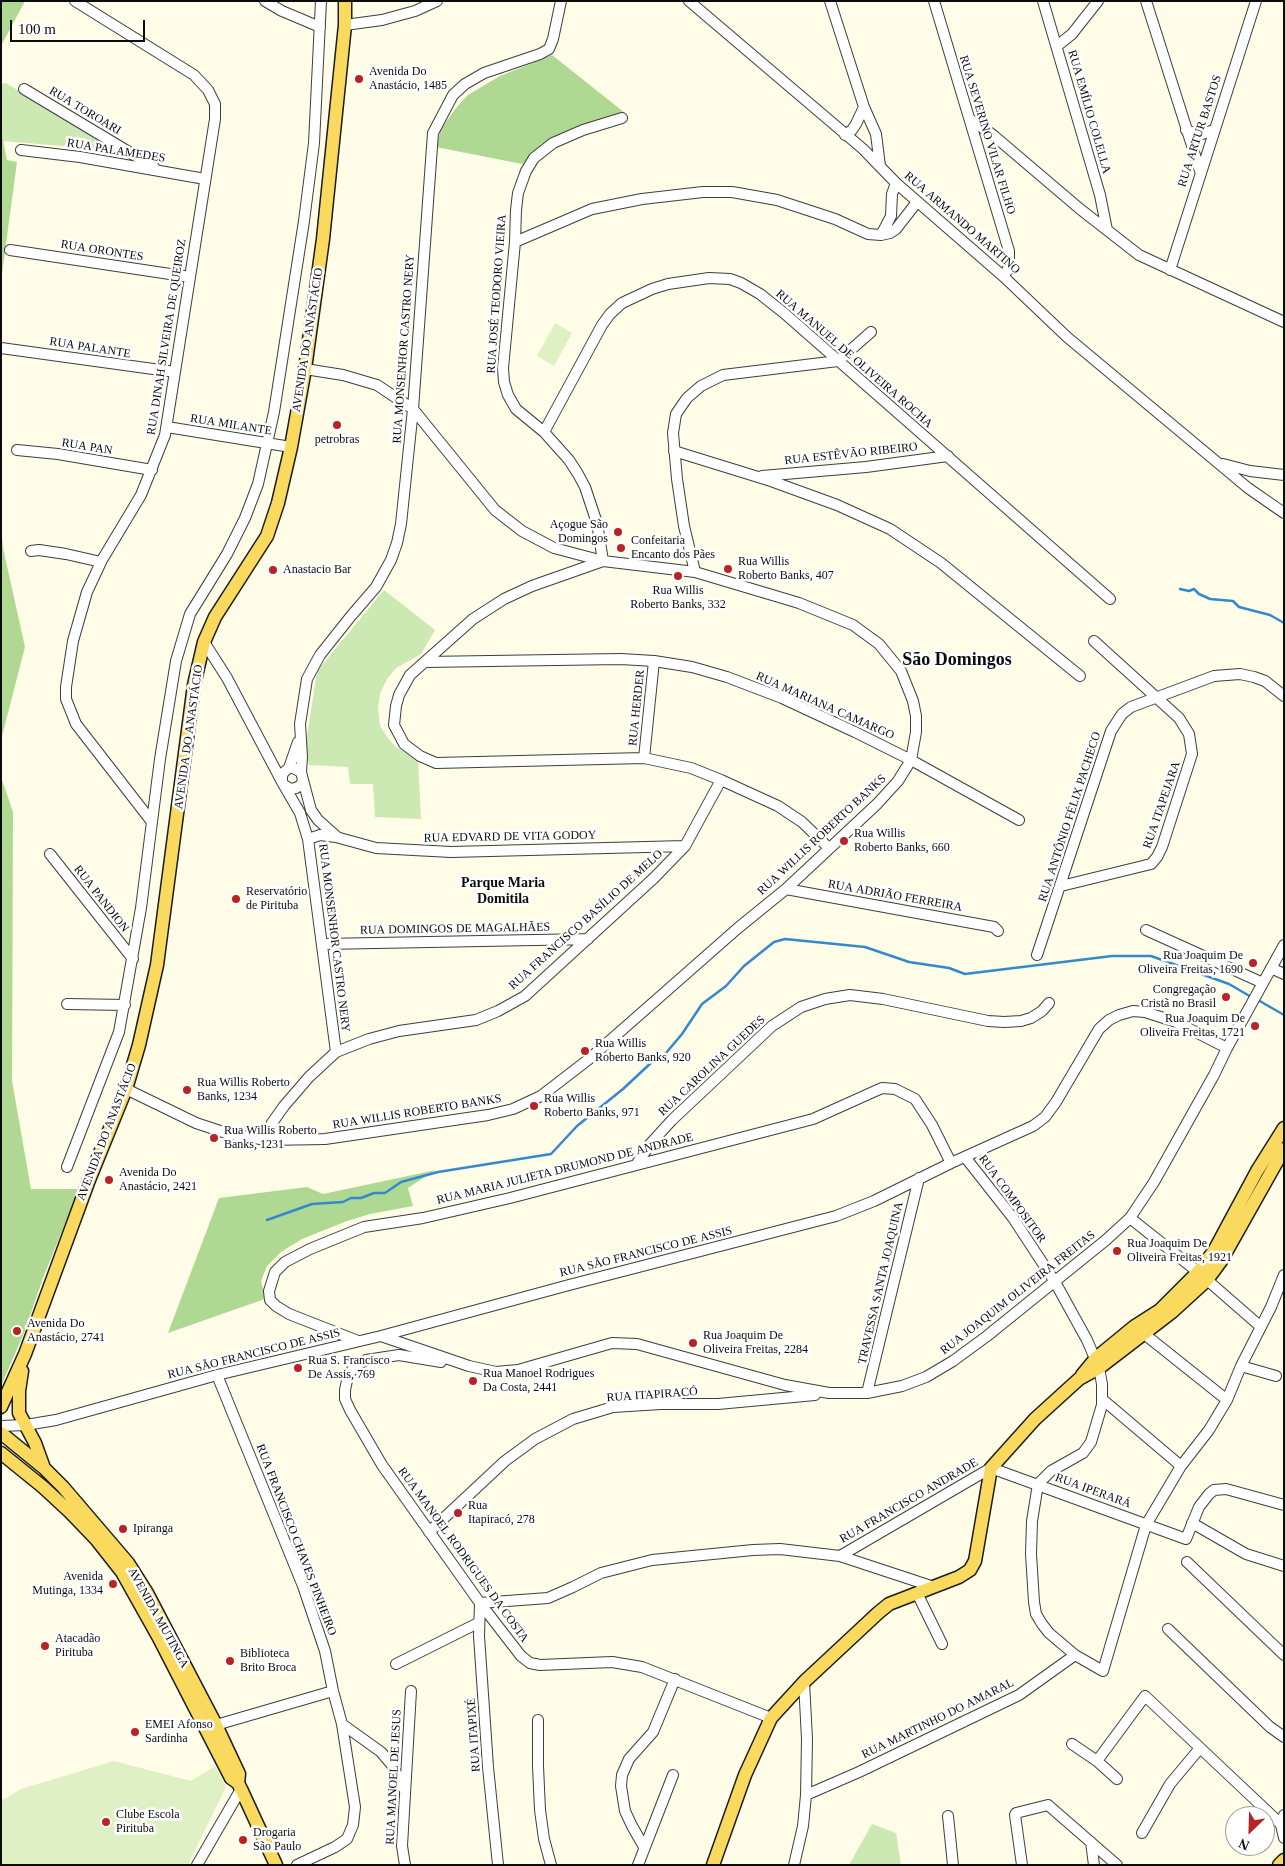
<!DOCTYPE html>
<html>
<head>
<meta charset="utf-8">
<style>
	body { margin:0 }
	#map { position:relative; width:1285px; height:1866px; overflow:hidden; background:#fffce8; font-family:"Times New Roman",serif }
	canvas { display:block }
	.frame { position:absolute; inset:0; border:2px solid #0b0b0b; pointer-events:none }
	.north { position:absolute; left:1225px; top:1806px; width:50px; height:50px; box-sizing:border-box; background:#fff; border:1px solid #9d9d9d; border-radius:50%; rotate:204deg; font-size:14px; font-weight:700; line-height:20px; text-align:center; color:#0b0b0b }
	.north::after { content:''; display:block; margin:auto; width:18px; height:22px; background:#ba2324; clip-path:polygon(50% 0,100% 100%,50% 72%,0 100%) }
	.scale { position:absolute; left:10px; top:20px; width:135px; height:22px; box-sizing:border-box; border:2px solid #0b0b0b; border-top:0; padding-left:6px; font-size:15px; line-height:18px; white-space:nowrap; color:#0b0b0b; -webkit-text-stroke:4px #fff; paint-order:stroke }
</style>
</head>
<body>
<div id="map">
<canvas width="1285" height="1866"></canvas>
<div class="frame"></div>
<div class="north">N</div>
<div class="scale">100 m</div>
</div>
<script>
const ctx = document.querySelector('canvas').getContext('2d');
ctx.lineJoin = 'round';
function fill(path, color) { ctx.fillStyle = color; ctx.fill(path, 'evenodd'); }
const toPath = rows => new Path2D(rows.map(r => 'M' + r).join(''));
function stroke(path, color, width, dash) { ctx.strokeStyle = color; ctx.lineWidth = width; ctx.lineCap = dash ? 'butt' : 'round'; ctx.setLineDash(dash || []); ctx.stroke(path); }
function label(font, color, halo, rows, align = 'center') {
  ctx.font = font + ' "Times New Roman",serif'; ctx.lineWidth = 5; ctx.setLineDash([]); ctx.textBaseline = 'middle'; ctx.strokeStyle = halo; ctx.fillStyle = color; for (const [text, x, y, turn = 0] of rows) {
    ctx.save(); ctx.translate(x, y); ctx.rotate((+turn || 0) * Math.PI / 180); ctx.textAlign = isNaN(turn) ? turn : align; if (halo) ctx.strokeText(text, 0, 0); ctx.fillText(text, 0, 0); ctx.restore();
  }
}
fill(toPath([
	[6,83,98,139,99,144,97,149,3,141,1,130,1,84],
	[384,590,435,630,421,654,396,668,387,679,380,694,378,708,380,726,387,737,396,747,418,760,421,819,375,817,373,784,350,784,348,767,309,765,305,749,317,671],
	[872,1824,896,1833,901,1865,849,1865]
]), '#cce8b3');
fill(toPath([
	[1,1,25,1,1,46],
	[552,55,625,113,556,137,542,144,522,164,436,147,441,129,456,108,468,95,500,76],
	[1,130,7,160,17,162,1,281],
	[1,523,3,548,25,647,1,740],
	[1,777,13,812,12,1081,31,1189,79,1189,43,1278,24,1333,1,1386],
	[436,1170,408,1188,413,1206,370,1214,347,1221,302,1239,281,1252,267,1266,261,1281,265,1297,262,1300,168,1333,219,1198,307,1187,323,1194]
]), '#afd992');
fill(toPath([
	[555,323,572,333,554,366,537,356],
	[114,1761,191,1781,215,1766,226,1787,188,1865,1,1865,1,1801,21,1789]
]), '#dff0c5');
stroke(toPath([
	[1180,589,1189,591,1194,589,1199,594,1210,599,1233,601,1239,607,1270,615,1284,623],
	[1258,1000,1284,1015],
	[267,1220,312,1204,343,1202,351,1198,361,1198,374,1193,385,1193,401,1182,438,1172,551,1154,577,1126,623,1089,653,1061,666,1053,682,1034,702,1004,726,986,744,966,774,942,785,939,865,947,909,962,949,968,965,974,1112,956,1151,956,1229,984,1253,998]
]), '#3489cd', 2.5);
const minor = toPath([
	[75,1,194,75,208,90,215,104,215,119,165,435,141,495,102,560,87,592,73,641,66,687,66,699,76,724,152,822],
	[265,1,282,11,320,27],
	[689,1,863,149,896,183,1004,277,1067,337,1248,488,1284,513],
	[830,1,864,107,876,134,880,166],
	[934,1,1009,251,1009,266,1004,277],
	[1043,1,1100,195,1107,230],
	[1146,1,1200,171],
	[345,25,382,20,415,11,437,1],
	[1057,46,1072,34,1098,1],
	[24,89,154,167],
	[970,119,993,135,1080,209,1139,255,1284,322],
	[1186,130,1199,135,1214,130],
	[845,135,852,130,856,124,864,107],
	[21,150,80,157,205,179],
	[881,235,891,216,892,194,896,183],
	[515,242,592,209,642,199,703,192,732,192,777,200,835,219,868,234,881,235,890,233,896,229,917,202],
	[10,250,190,277],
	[1170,270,1256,1],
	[1,348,175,372],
	[167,427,291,447],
	[544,432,602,325,610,314,622,303,652,289,668,284,709,278,730,279,741,283,760,294,784,313,1110,599],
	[17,450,58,454,152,470],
	[674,451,771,481,837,505,890,529,941,563,1080,676],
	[1223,464,1250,471,1284,475],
	[762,476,866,467,948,456],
	[31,551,39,550,66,554,101,562],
	[603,561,532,586,504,599,473,619,410,675,399,695,396,706,394,725,404,744,420,756,436,763,644,758,691,768,721,780,778,806,802,822,829,848],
	[603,561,597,523,585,487,578,474,569,460,544,432,516,409,508,395,504,382,503,368,515,242,516,210,518,193,526,171,534,158,553,143,583,130,622,118],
	[695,572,684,526,677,479,673,433,676,414,687,398,701,386,723,375,838,361,871,332],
	[204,642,227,678,282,782],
	[425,662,621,659,654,661,692,667,727,677,782,698,855,732,911,760,1019,820],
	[644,758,654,661],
	[289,768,298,742],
	[301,772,302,757,300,724,307,679,320,655,351,616,376,587,391,560,397,543,401,524,413,409,433,133,453,95,465,84,484,73,540,54,549,49,553,39,561,1],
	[303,780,311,810,318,820,336,836],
	[286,786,290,789,296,788,301,785,303,780,301,772,293,768,289,768,283,773,282,777,282,782,300,813,308,839,336,1052],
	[308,839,320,835,336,837,376,848,451,852,685,846],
	[50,854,133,959],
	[1061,886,1151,864,1157,857,1162,847,1192,754,1189,734,1179,718,1094,641],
	[786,889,994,927,998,931],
	[1146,930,1263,983],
	[323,944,588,939],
	[1037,955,1111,731,1122,714,1131,707,1214,676,1240,674,1254,677,1265,681,1284,696],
	[1271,968,1284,974],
	[67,1004,125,1005],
	[126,1089,196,1123,226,1133,266,1140,325,1139,488,1115,513,1109,541,1096,589,1059,738,928,786,889,877,804,898,781,911,760,916,732,916,716,913,701,901,671,879,644,853,625,799,603,695,572,603,561,554,548,522,531,495,510,413,409,377,385,343,375,305,369],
	[266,1140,272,1123,284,1106,309,1077,336,1052,369,1039,399,1031,476,1020,498,1011,525,996,654,878,685,846,721,780],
	[965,1157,1013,1218,1055,1282,1087,1340,1099,1368,1102,1384,1102,1405,1091,1442,1083,1453,1051,1471,1038,1484,1032,1521,1031,1554,1034,1602,1036,1614,1042,1624,1049,1633,1075,1655,1103,1671,1146,1525,1181,1466,1209,1430,1227,1400,1241,1366,1271,1307,1284,1275],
	[636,1165,651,1143,672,1120,772,1026,801,1007,825,999,850,995,883,999,988,1021,1004,1022,1021,1021,1031,1018,1042,1011,1049,1003],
	[67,1167,119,1032,141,908,160,759,176,661,190,614,227,554,245,518,258,484,274,412,304,221,314,143,321,1],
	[1130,1218,1198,1272,1261,1327],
	[1138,1329,1227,1400],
	[381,1336,469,1366,496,1372,518,1370,612,1343,637,1344,785,1385,829,1393,867,1393,902,1386,926,1377,953,1361,987,1336,1106,1240,1130,1218,1154,1182,1214,1075,1227,1048,1284,945],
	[358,1341,289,1314,276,1306,270,1300,269,1291,275,1272,285,1262,310,1249,364,1227,423,1218,510,1198,813,1119,882,1088,895,1089,915,1099,932,1125,951,1163],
	[441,1362,399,1355,366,1360,354,1367,348,1376,345,1390,345,1399,350,1410,382,1465,480,1603,521,1656,530,1663,540,1665,612,1662,642,1667,771,1718],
	[1241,1366,1276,1376],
	[217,1375,303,1586,325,1651,333,1691,342,1724,355,1807,353,1825,347,1839,335,1847,297,1865],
	[867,1393,919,1178],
	[1102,1399,1181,1466],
	[1,1426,26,1425,56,1420,217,1375,381,1336,569,1285,836,1216,874,1201,951,1163,1033,1126,1045,1117,1056,1102,1099,1029,1109,1020,1119,1015,1133,1011,1145,1012,1176,1022,1227,1048],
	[1192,1523,1246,1554,1284,1566],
	[429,1532,505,1461,535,1439,573,1419,613,1407,661,1404,718,1404,815,1395],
	[840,1556,991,1468,1186,1539,1199,1507,1209,1494,1214,1490,1226,1489,1284,1505],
	[1187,1562,1284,1655],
	[917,1593,942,1644],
	[1168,1629,1270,1727,1284,1737],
	[396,1664,478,1623],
	[538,1720,538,1766,540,1810,544,1839,551,1865],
	[342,1724,381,1752,392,1765,404,1789],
	[216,1725,333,1691],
	[1072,1744,1097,1761,1117,1779],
	[1097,1761,1145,1696,1284,1827],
	[806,1795,859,1772,1019,1695,1075,1655],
	[1284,1815,1281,1825,1284,1838],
	[948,1816,953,1865],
	[1142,1833,1170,1784,1200,1748],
	[1091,1842,1094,1865],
	[644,1847,632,1826,625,1811,621,1786,622,1775,629,1759,653,1732,675,1679],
	[197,1865,241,1789],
	[405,1865,402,1846,411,1691],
	[498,1865,488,1767,479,1636,480,1603,548,1598,573,1587,601,1573,652,1560,753,1550,780,1549,840,1556,934,1587],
	[638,1865,673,1775],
	[794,1865,803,1826,806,1795,807,1739,804,1682],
	[1022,1865,1015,1815,1016,1813,1048,1805,1117,1865]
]);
const major = toPath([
	[22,1371,19,1391,19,1413,35,1443,44,1468],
	[1082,1375,1096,1358,1135,1326,1160,1310,1198,1272,1214,1251,1257,1171,1284,1128],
	[1,1407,25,1354,89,1180,126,1089,139,1045,157,965,194,685,204,642,215,617,267,536,278,503,291,447,305,369,323,239,345,25,345,1],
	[1,1433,44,1468,63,1487,128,1563,147,1593,216,1725,239,1774,238,1783],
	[1,1453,43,1487,70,1512,96,1539,122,1572,159,1638,231,1778,238,1783,241,1789,276,1865],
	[713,1865,745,1775,771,1718,804,1682,878,1613,889,1604,959,1577,970,1570,975,1561,991,1468,1035,1419,1079,1379,1099,1368,1172,1312,1207,1280,1221,1261,1284,1149],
	[1279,1865,1284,1860]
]);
stroke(minor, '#3e3e3e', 12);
stroke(major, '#1c1c1c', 15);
stroke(minor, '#fff', 10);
stroke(major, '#f9da5e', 12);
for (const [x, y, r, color] of [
	[359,79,5,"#ba2324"],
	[337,425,5,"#ba2324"],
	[618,532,5,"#ba2324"],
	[621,548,5,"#ba2324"],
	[728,569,5,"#ba2324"],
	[273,570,5,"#ba2324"],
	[678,576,5,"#ba2324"],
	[844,841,5,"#ba2324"],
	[236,899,5,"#ba2324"],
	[1253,963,5,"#ba2324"],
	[1226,997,5,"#ba2324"],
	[1255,1026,5,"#ba2324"],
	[585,1051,5,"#ba2324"],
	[187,1090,5,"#ba2324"],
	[534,1106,5,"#ba2324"],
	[214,1138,5,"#ba2324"],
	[109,1180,5,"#ba2324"],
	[1117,1251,5,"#ba2324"],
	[17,1331,5,"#ba2324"],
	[693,1343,5,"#ba2324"],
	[298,1368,5,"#ba2324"],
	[473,1381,5,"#ba2324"],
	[458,1513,5,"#ba2324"],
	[123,1529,5,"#ba2324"],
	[113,1584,5,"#ba2324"],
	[45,1646,5,"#ba2324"],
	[230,1661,5,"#ba2324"],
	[135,1732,5,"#ba2324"],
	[106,1822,5,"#ba2324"],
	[243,1840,5,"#ba2324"]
]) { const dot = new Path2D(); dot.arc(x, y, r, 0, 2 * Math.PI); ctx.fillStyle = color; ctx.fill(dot); stroke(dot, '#fff', 2); }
label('12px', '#0b0b0b', '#fff', [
	["Avenida Do",369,72],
	["Anastácio, 1485",369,86],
	["petrobras",337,440,"center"],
	["Açogue São",608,525,"right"],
	["Domingos",608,539,"right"],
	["Confeitaria",631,541],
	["Encanto dos Pães",631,555],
	["Rua Willis",738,562],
	["Roberto Banks, 407",738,576],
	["Anastacio Bar",283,570],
	["Rua Willis",678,591,"center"],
	["Roberto Banks, 332",678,605,"center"],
	["Rua Willis",854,834],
	["Roberto Banks, 660",854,848],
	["Reservatório",246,892],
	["de Pirituba",246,906],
	["Rua Joaquim De",1243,956,"right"],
	["Oliveira Freitas, 1690",1243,970,"right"],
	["Congregação",1216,990,"right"],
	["Cristã no Brasil",1216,1004,"right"],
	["Rua Joaquim De",1245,1019,"right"],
	["Oliveira Freitas, 1721",1245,1033,"right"],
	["Rua Willis",595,1044],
	["Roberto Banks, 920",595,1058],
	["Rua Willis Roberto",197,1083],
	["Banks, 1234",197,1097],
	["Rua Willis",544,1099],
	["Roberto Banks, 971",544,1113],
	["Rua Willis Roberto",224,1131],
	["Banks, 1231",224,1145],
	["Avenida Do",119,1173],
	["Anastácio, 2421",119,1187],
	["Rua Joaquim De",1127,1244],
	["Oliveira Freitas, 1921",1127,1258],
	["Avenida Do",27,1324],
	["Anastácio, 2741",27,1338],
	["Rua Joaquim De",703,1336],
	["Oliveira Freitas, 2284",703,1350],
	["Rua S. Francisco",308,1361],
	["De Assis, 769",308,1375],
	["Rua Manoel Rodrigues",483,1374],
	["Da Costa, 2441",483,1388],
	["Rua",468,1506],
	["Itapiracó, 278",468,1520],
	["Ipiranga",133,1529],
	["Avenida",103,1577,"right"],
	["Mutinga, 1334",103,1591,"right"],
	["Atacadão",55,1639],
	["Pirituba",55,1653],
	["Biblioteca",240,1654],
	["Brito Broca",240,1668],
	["EMEI Afonso",145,1725],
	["Sardinha",145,1739],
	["Clube Escola",116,1815],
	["Pirituba",116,1829],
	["Drogaria",253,1833],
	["São Paulo",253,1847]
], 'left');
label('12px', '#0b0b0b', '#fff', [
	["RUA TOROARI",85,111,31],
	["RUA EMÍLIO COLELLA",1089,112,74],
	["RUA ARTUR BASTOS",1200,131,-72],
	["RUA SEVERINO VILAR FILHO",987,135,73],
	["RUA PALAMEDES",116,151,9],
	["RUA ARMANDO MARTINO",962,223,41],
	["RUA ORONTES",102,251,9],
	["RUA JOSÉ TEODORO VIEIRA",497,294,-86],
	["RUA DINAH SILVEIRA DE QUEIROZ",167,337,-81],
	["AVENIDA DO ANASTÁCIO",308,340,-81],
	["RUA PALANTE",90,348,9],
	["RUA MONSENHOR CASTRO NERY",404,349,-86],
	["RUA MANUEL DE OLIVEIRA ROCHA",854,359,41],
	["RUA MILANTE",231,425,9],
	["RUA PAN",87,447,9],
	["RUA ESTÊVÃO RIBEIRO",851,454,-6],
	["RUA MARIANA CAMARGO",825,706,24],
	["RUA HERDER",637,708,-84],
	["AVENIDA DO ANASTÁCIO",189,737,-82],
	["RUA ITAPEJARA",1162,805,-71],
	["RUA ANTÔNIO FÉLIX PACHECO",1070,817,-72],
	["RUA WILLIS ROBERTO BANKS",822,835,-43],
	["RUA EDVARD DE VITA GODOY",510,837,-1],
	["RUA ADRIÃO FERREIRA",895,896,10],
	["RUA PANDION",101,899,52],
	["RUA FRANCISCO BASÍLIO DE MELO",586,920,-42],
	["RUA DOMINGOS DE MAGALHÃES",455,929,-1],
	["RUA MONSENHOR CASTRO NERY",334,938,83],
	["RUA CAROLINA GUEDES",712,1066,-43],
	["RUA WILLIS ROBERTO BANKS",417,1112,-9],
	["AVENIDA DO ANASTÁCIO",107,1132,-69],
	["RUA MARIA JULIETA DRUMOND DE ANDRADE",565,1169,-14],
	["RUA COMPOSITOR",1012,1199,54],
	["RUA SÃO FRANCISCO DE ASSIS",646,1252,-14],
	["TRAVESSA SANTA JOAQUINA",881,1283,-77],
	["RUA JOAQUIM OLIVEIRA FREITAS",1018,1293,-38],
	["RUA SÃO FRANCISCO DE ASSIS",254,1354,-14],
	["RUA ITAPIRACÓ",652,1395,-4],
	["RUA IPERARÁ",1093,1491,20],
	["RUA FRANCISCO ANDRADE",909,1501,-30],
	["RUA FRANCISCO CHAVES PINHEIRO",296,1540,69],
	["RUA MANOEL RODRIGUES DA COSTA",463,1555,54],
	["AVENIDA MUTINGA",158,1618,61],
	["RUA MARTINHO DO AMARAL",938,1719,-26],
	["RUA ITAPIXÉ",474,1735,-94],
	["RUA MANOEL DE JESUS",394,1777,-87]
]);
label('bold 14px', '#0b0b0b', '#fff', [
	["Parque Maria",503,883],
	["Domitila",503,899]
]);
label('bold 18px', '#0b0b0b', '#fff', [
	["São Domingos",957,660]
]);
</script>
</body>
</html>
